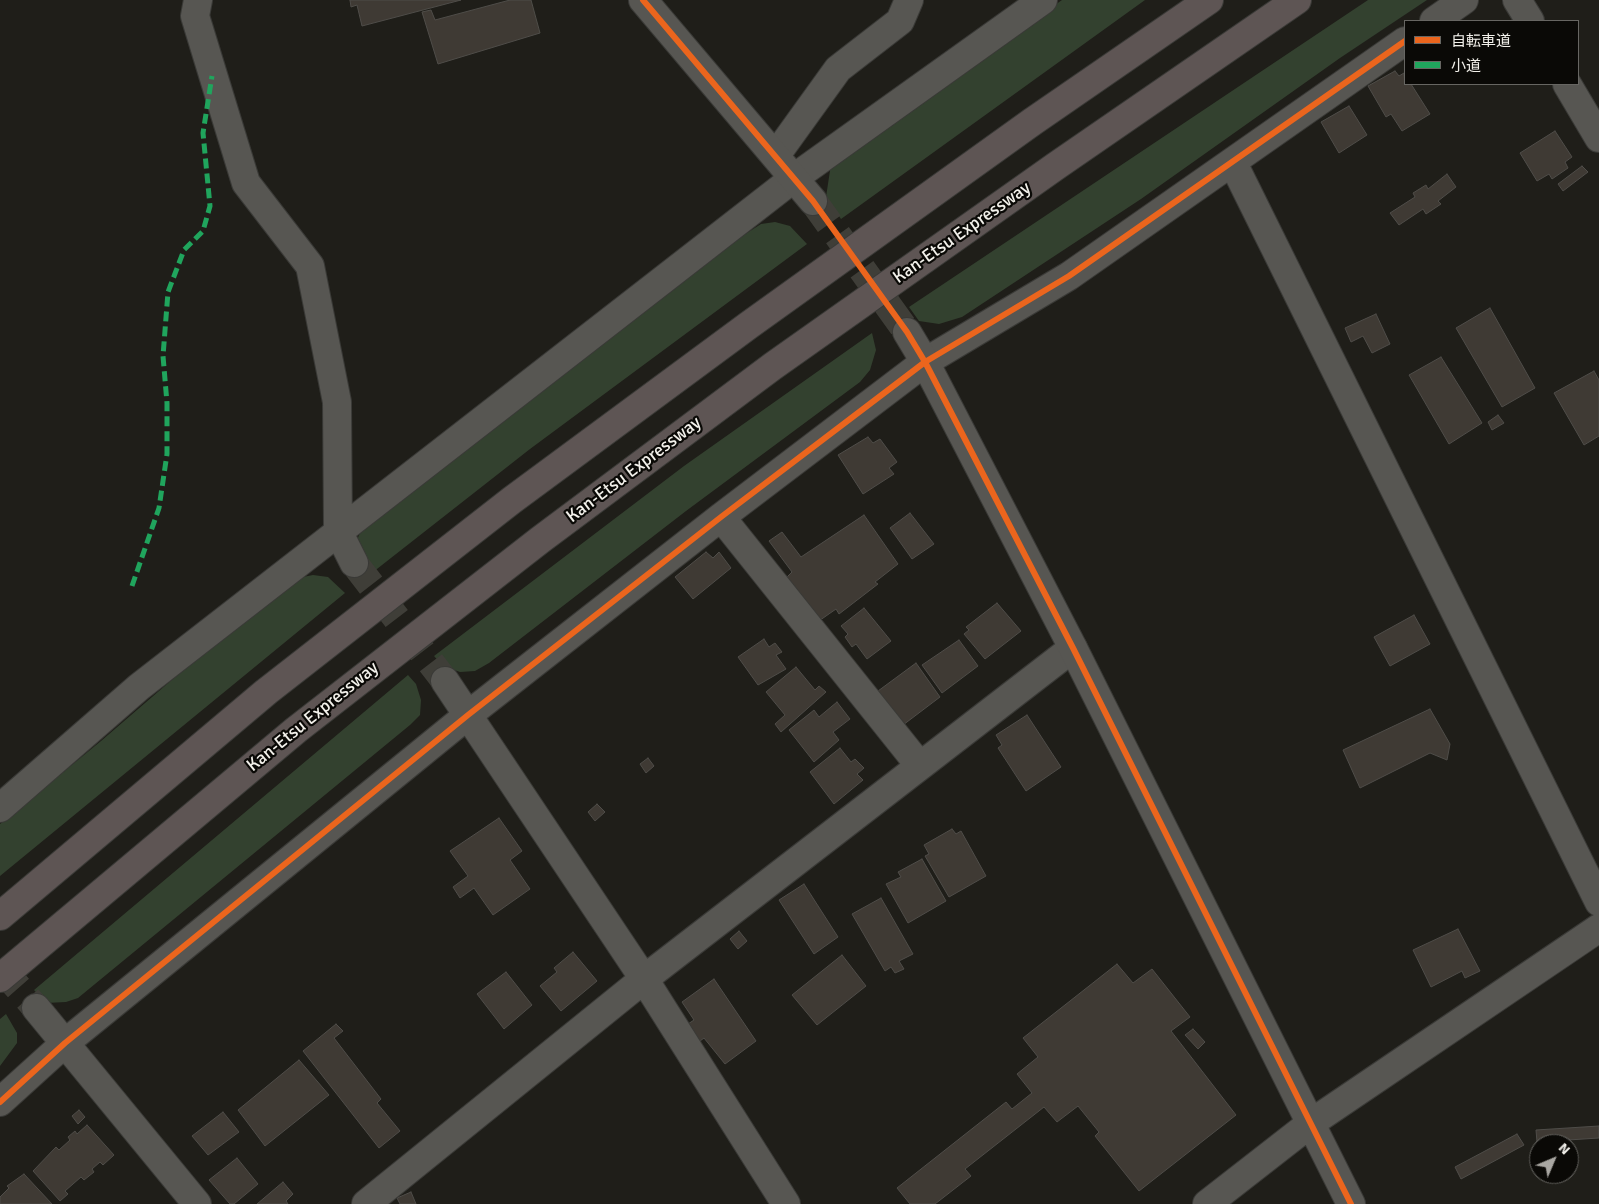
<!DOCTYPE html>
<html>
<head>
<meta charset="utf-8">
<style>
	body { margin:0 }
	#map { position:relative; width:1599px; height:1204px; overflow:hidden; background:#1f1e19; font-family:Signika,"Noto Sans JP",sans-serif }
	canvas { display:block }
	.legend { position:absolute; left:1404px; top:20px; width:175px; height:65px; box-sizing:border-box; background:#0a0906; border:1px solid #676662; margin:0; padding:6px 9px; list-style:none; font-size:15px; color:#f3f1eb }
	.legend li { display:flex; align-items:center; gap:10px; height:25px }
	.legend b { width:25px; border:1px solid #676662 }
	.north { position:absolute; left:1529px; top:1134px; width:50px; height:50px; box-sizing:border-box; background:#0a0906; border:1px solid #676662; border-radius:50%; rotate:45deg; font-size:14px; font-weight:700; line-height:20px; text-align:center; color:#f3f1eb }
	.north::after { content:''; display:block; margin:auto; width:18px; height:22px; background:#a9a7a2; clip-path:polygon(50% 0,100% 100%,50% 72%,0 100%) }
</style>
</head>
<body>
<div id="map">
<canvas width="1599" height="1204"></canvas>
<ul class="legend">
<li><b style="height:6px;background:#eb651d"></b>自転車道</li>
<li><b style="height:6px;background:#20a55d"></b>小道</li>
</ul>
<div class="north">N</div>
</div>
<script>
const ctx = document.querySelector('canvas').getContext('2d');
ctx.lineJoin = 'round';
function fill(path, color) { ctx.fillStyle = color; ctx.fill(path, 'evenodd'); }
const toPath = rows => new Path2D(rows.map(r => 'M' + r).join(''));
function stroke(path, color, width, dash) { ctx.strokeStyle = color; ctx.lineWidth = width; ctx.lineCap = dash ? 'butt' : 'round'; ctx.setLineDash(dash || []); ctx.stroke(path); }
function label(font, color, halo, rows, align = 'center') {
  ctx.font = font + ' Signika,sans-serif'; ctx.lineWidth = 4.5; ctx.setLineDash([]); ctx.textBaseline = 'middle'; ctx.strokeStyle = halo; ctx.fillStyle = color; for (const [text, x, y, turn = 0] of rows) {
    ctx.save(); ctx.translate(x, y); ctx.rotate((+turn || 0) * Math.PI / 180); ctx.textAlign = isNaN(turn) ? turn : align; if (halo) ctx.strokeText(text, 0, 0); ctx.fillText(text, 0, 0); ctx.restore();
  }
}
fill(toPath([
	[1062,0,1145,0,841,219,826,197,831,164],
	[1368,0,1427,0,1340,58,1141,199,962,317,939,324,919,321,909,307],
	[775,222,790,226,807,244,530,449,368,576,359,563,353,548,361,531,709,257,761,224],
	[872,333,876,350,870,370,860,382,686,511,489,663,475,671,460,672,443,666,434,656,684,466],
	[313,575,328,577,345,593,0,876,0,824,101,741,254,609,298,578],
	[408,675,416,684,421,700,420,715,410,725,78,998,66,1002,46,1003,34,990],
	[6,1014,17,1033,17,1043,0,1066,0,1019]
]), '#33412f');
const building = toPath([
	[350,0,461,0,362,26,357,5,351,7,350,0],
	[510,0,531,0,540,33,438,64,422,12,431,10,435,20,510,0],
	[1395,71,1399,76,1404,73,1405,84,1411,84,1430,114,1402,131,1391,114,1386,117,1368,86,1395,71],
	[1349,106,1367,135,1339,153,1321,122,1349,106],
	[1555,131,1572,157,1565,162,1568,168,1552,179,1549,174,1537,181,1520,153,1555,131],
	[1582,166,1588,172,1563,191,1558,184,1582,166],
	[1447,174,1456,187,1438,201,1441,204,1426,214,1423,209,1399,225,1390,213,1415,197,1413,193,1426,185,1428,189,1447,174],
	[1490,308,1535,388,1502,407,1456,328,1490,308],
	[1376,314,1390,344,1372,353,1363,336,1351,342,1345,328,1376,314],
	[1441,357,1482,423,1449,444,1409,375,1441,357],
	[1594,371,1599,380,1599,436,1584,445,1554,393,1594,371],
	[1498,415,1504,423,1492,430,1488,422,1498,415],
	[868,437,873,443,880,439,897,462,889,468,894,474,863,494,838,455,868,437],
	[910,513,934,544,912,559,890,528,910,513],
	[864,515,898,564,875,582,878,584,839,614,836,609,816,623,785,579,792,572,769,541,782,532,801,557,864,515],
	[706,552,713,558,719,552,731,568,693,599,675,577,706,552],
	[997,603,1021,631,985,659,964,634,969,630,966,627,997,603],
	[864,608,891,641,867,659,856,644,852,647,845,637,848,634,841,626,864,608],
	[1414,615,1430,644,1390,666,1374,637,1414,615],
	[764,639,769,647,775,643,782,652,776,655,786,669,758,685,738,657,764,639],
	[959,640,978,666,942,693,922,665,959,640],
	[916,663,940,697,903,725,878,691,916,663],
	[796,667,815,690,819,686,826,692,781,732,775,724,785,715,766,692,796,667],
	[837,702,850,719,833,732,839,740,814,762,789,730,814,710,819,717,837,702],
	[1430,709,1450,744,1447,760,1430,753,1360,788,1343,750,1430,709],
	[1027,715,1061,767,1026,791,998,748,1002,745,996,735,1027,715],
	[840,748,851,762,855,759,864,768,857,774,863,780,834,804,810,772,840,748],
	[648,758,654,766,646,773,640,764,648,758],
	[597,804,605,812,595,821,588,812,597,804],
	[499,818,522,851,510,860,530,889,493,915,474,888,460,898,453,887,468,876,450,851,499,818],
	[952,829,956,834,961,831,986,876,949,897,925,856,929,854,924,845,952,829],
	[922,859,946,901,908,923,886,884,901,877,898,872,922,859],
	[804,884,838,937,814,954,779,900,804,884],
	[881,898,913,954,899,961,904,969,895,973,891,967,885,971,852,914,881,898],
	[1458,929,1480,971,1465,978,1462,971,1431,987,1413,950,1458,929],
	[739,931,747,941,738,949,730,939,739,931],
	[573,952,597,981,561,1011,540,986,557,972,554,968,573,952],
	[842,955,866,986,817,1025,792,995,842,955],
	[1117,964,1133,983,1152,969,1190,1017,1171,1031,1236,1115,1139,1191,1095,1136,1099,1132,1078,1106,1057,1122,1044,1107,965,1169,971,1176,935,1204,910,1204,897,1188,1006,1102,1012,1109,1032,1093,1017,1074,1038,1057,1023,1038,1117,964],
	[506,972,532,1005,504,1029,477,994,506,972],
	[714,979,756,1041,725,1064,704,1038,700,1041,688,1024,694,1020,682,1002,714,979],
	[336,1024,343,1031,334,1038,381,1099,377,1103,400,1131,379,1148,303,1051,336,1024],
	[1193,1029,1205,1042,1198,1049,1185,1035,1193,1029],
	[299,1060,329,1095,265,1146,238,1110,299,1060],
	[79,1110,85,1117,78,1124,72,1116,79,1110],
	[223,1112,239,1132,208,1155,192,1136,223,1112],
	[87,1125,114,1155,103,1165,100,1162,92,1169,94,1172,84,1180,81,1177,65,1191,68,1194,60,1201,33,1171,56,1147,59,1150,70,1140,68,1137,75,1131,77,1134,87,1125],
	[1599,1126,1599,1138,1537,1142,1536,1130,1599,1126],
	[1517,1134,1524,1145,1461,1179,1455,1167,1517,1134],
	[237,1158,258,1184,234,1204,230,1204,209,1180,237,1158],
	[24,1174,52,1204,0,1204,0,1197,9,1188,7,1186,24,1174],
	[283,1182,293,1194,286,1201,288,1204,257,1204,283,1182],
	[411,1192,416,1204,400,1204,397,1198,411,1192]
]);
fill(building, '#3f3a34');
stroke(building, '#4f4d49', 1);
stroke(toPath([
	[354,563,445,681],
	[0,967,36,1008]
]), '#3f3e38', 28, [28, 14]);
stroke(toPath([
	[813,201,907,332]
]), '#3f3e38', 28, [28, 14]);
const minor = toPath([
	[198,0,195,16,246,183,310,266,337,402,338,531,354,563],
	[1517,0,1530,21],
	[1434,21,1464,0],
	[1567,84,1599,138],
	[776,155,838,69,900,21,909,0],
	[1233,163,1599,902],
	[721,517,920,766],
	[445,681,644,979,786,1204],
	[0,808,139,687,794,178,1043,0],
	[36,1008,197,1204],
	[0,1102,65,1043,468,715,721,517,925,362,1069,276,1405,41],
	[366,1204,644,979,1073,648]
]);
const tertiary = toPath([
	[643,0,813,201],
	[907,332,925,362,1073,648,1351,1204],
	[1207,1204,1311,1123,1599,928]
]);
const motorway = toPath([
	[0,916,266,692,512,500,749,325,1032,122,1209,0],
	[0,978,296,730,540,540,773,366,1056,166,1297,0]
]);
stroke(minor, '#3a3a37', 30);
stroke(tertiary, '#3a3a37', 30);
stroke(motorway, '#3a3a37', 30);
stroke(minor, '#575652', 28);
stroke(tertiary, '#575652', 28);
stroke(motorway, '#5e5554', 28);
stroke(toPath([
	[132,586,159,508,167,454,167,403,163,356,168,292,184,250,203,231,210,206,203,133,212,76]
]), '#20a55d', 5, [10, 5]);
stroke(toPath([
	[643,0,813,201,907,332,925,362,1073,648,1351,1204],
	[0,1102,65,1043,468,715,721,517,925,362,1069,276,1405,41]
]), '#eb651d', 6);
label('18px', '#f3f1eb', '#0a0906', [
	["Kan-Etsu Expressway",962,233,-35],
	["Kan-Etsu Expressway",634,470,-37],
	["Kan-Etsu Expressway",313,717,-39]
]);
</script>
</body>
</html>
